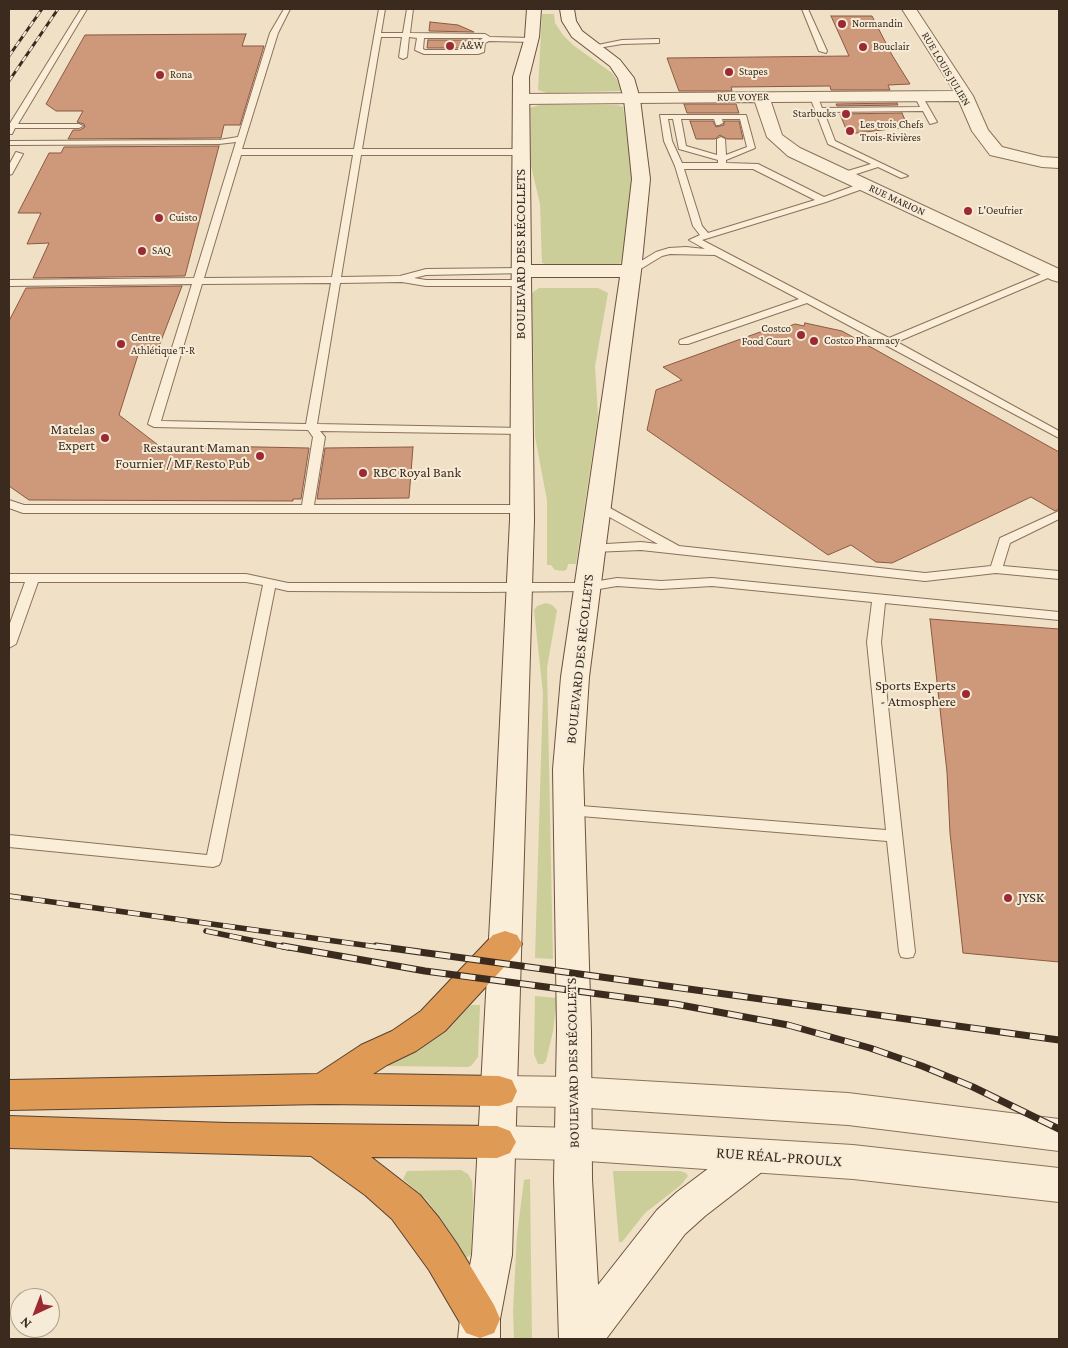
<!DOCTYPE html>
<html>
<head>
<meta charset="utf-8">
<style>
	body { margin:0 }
	#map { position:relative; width:1068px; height:1348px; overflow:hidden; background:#efe0c6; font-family:"Crimson Pro",serif }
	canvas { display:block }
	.frame { position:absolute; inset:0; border:10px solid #3b2b1f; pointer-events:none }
	.north { position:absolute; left:10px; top:1288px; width:50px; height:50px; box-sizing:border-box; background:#f6ebd6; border:1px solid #ab9e8d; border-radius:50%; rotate:223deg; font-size:14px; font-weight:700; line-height:20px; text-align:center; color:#3b2b1f }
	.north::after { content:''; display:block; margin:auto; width:18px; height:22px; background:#9b2a32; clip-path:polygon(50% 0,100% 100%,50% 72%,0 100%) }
</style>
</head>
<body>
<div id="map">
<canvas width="1068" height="1348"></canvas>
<div class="frame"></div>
<div class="north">N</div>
</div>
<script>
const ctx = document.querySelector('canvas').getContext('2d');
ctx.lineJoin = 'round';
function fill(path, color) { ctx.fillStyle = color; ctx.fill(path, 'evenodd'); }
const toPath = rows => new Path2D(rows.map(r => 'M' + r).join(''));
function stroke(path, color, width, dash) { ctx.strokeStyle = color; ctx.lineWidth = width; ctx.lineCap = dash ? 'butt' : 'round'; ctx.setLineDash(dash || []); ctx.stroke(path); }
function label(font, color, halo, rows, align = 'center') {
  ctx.font = font + ' "Crimson Pro",serif'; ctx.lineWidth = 4; ctx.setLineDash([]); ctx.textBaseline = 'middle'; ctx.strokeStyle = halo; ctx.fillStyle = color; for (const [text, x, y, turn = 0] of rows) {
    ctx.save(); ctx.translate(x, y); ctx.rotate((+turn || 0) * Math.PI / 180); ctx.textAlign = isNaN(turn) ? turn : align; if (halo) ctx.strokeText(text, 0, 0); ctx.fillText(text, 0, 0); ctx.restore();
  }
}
fill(toPath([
	[542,14,554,14,555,23,563,35,573,45,612,73,617,80,621,91,547,93,538,90],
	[540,105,617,105,623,107,631,161,631,193,622,261,619,264,551,266,542,263,540,204,531,166,530,108],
	[539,288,598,288,608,293,595,366,598,416,576,564,568,564,567,569,564,571,555,570,551,565,547,565,547,500,535,437,532,294,533,292],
	[546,603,552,605,557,610,547,668,553,959,535,958,543,693,534,610,537,606],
	[535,996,557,998,553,1031,546,1061,543,1064,538,1064,534,1054],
	[471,1005,480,1005,478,1057,472,1065,468,1067,388,1066,387,1065,438,1035],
	[461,1170,468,1174,472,1181,473,1200,471,1254,468,1257,465,1257,448,1229,427,1200,403,1179,407,1171],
	[613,1171,680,1171,686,1173,688,1176,681,1185,645,1213,622,1242,619,1242],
	[530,1179,532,1339,514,1339,513,1311,517,1235,524,1180]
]), '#cbce99');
const building = toPath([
	[831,16,872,16,892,55,910,84,888,85,890,90,831,90,830,86,731,87,732,91,679,91,667,58,849,56,831,16],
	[430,22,458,25,474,32,429,31,430,22],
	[246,34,242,46,264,46,240,125,224,125,221,138,68,139,73,130,80,130,85,127,84,124,77,122,83,111,56,111,46,104,85,35,246,34],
	[428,40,473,40,473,48,427,48,428,40],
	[897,103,898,105,837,106,836,104,897,103],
	[684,104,736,104,739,113,687,113,684,104],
	[902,113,908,127,848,134,840,114,902,113],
	[690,121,713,121,716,127,724,125,724,121,739,121,743,139,727,139,720,135,715,139,696,139,690,121],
	[219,146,185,276,33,278,49,243,27,244,41,213,18,213,49,153,61,153,64,147,219,146],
	[182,286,156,354,138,355,119,415,158,445,309,448,301,499,293,499,293,501,29,500,9,486,9,321,26,288,182,286],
	[805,323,842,331,1059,452,1059,509,1055,511,1031,497,892,563,876,562,851,545,828,555,647,430,656,390,682,380,663,367,763,331,768,334,795,324,804,326,805,323],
	[413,447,409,498,317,499,325,448,413,447],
	[930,619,1059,629,1059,962,963,953,950,833,947,772,930,619]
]);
fill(building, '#ce987b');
stroke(building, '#8b5940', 1);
const service = toPath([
	[81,9,87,9,18,124,79,124,83,126,79,128,15,128,12,134,9,134,9,125,81,9],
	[284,9,290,9,278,33,242,149,354,149,379,9,385,9,381,33,403,33,407,9,413,9,410,33,485,34,490,37,531,38,535,40,531,42,489,41,485,43,484,52,478,54,424,54,415,50,417,38,409,37,407,57,403,59,399,57,402,37,381,37,362,149,521,149,525,152,521,155,361,155,341,277,400,276,426,269,522,268,527,271,525,273,426,275,414,278,426,280,522,280,527,283,522,286,426,286,402,282,340,283,317,424,522,428,528,431,522,434,320,431,325,437,314,505,522,505,528,509,522,513,23,513,9,508,9,500,24,505,302,505,313,437,308,430,154,427,148,424,192,284,9,286,9,280,194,278,236,142,219,144,9,145,9,141,219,140,238,137,270,33,284,9],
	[424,38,483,38,477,42,476,50,425,50,423,49,424,38],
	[241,155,353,155,332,277,204,278,241,155],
	[331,283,306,424,161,421,202,284,331,283],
	[802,9,808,9,827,51,826,53,819,51,802,9],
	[656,39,659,39,659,43,622,44,592,49,588,47,622,40,656,39],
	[811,95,817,95,822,108,920,107,917,101,921,99,925,101,937,122,930,124,923,111,824,112,835,141,908,176,901,178,878,167,844,178,840,175,841,173,871,164,828,144,810,97,811,95],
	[660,115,746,115,755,148,726,160,726,163,758,164,824,197,862,183,868,183,868,187,826,202,702,240,889,338,1049,271,1055,271,1055,275,897,342,1059,431,1059,438,807,303,688,344,680,344,679,342,680,340,799,299,715,255,670,254,662,256,634,273,628,273,628,269,656,252,669,248,686,247,705,249,689,240,700,235,693,226,675,166,664,141,660,115],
	[668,119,673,119,679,149,718,160,718,163,682,163,672,141,668,119],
	[681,119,714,119,716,125,719,125,723,123,722,119,740,119,747,147,726,155,725,139,721,137,717,139,717,155,686,146,681,119],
	[684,169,753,169,815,200,708,233,702,226,684,169],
	[16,152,23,154,12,174,9,175,9,165,16,152],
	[599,502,679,546,925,573,991,566,1000,538,1059,511,1059,519,1010,543,1003,566,1059,571,1059,579,996,573,925,581,641,550,593,552,589,551,587,548,589,545,641,542,658,544,595,509,593,506,599,502],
	[9,574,246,574,288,583,587,583,617,578,661,581,712,578,1059,612,1059,620,885,603,881,642,915,952,913,957,907,958,901,957,899,952,887,841,568,815,563,814,560,810,563,806,568,805,886,830,867,642,872,602,712,586,661,589,617,586,587,591,483,592,288,591,275,588,221,861,219,865,213,867,9,847,9,835,207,855,263,585,246,582,38,582,16,644,9,648,9,626,25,582,9,582,9,574]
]);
const minor = toPath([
	[902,9,916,9,973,96,988,130,1002,147,1042,157,1059,158,1059,168,1042,167,990,155,972,131,959,101,771,102,782,135,800,148,1059,269,1059,282,1052,280,788,156,767,137,755,102,521,104,515,102,513,99,515,96,521,94,954,91,902,9]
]);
const tertiary = toPath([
	[499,1076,574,1077,848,1093,1059,1119,1059,1151,848,1125,574,1107,499,1106,486,1102,481,1091,486,1080,499,1076],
	[497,1126,573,1128,853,1145,1059,1168,1059,1202,853,1179,573,1160,497,1158,484,1153,478,1142,484,1131,497,1126]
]);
const secondary = toPath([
	[527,9,541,9,539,37,529,77,531,265,622,265,632,179,624,99,618,78,610,66,572,37,562,21,560,9,574,9,576,21,582,31,620,60,634,78,640,99,650,179,641,271,589,677,583,769,591,1031,592,1179,598,1285,657,1210,677,1192,741,1144,754,1140,767,1144,773,1156,767,1168,705,1216,685,1234,606,1339,559,1339,554,1179,557,1031,553,769,561,677,620,277,531,277,534,520,512,1255,500,1319,500,1339,458,1339,460,1319,472,1255,493,864,510,520,513,77,525,37,527,9]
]);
const motorway = toPath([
	[505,931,517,935,522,944,517,953,445,1031,416,1051,387,1065,373,1074,499,1076,512,1080,517,1091,512,1102,499,1106,323,1104,9,1110,9,1080,317,1074,361,1045,392,1031,421,1011,493,935,505,931],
	[9,1116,228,1123,497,1126,510,1131,516,1142,510,1153,497,1158,371,1157,420,1195,439,1218,457,1244,494,1305,500,1319,494,1333,480,1338,466,1333,429,1270,392,1219,365,1195,311,1156,9,1148,9,1116]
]);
stroke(service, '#8b715b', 2);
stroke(minor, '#8b715b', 2);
stroke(tertiary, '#8b715b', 2);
stroke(secondary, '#6d523e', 2);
stroke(motorway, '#59402f', 2);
fill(service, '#faeed9');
fill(minor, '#faeed9');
fill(tertiary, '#faeed9');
fill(secondary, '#faeed9');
fill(motorway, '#df9a56');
const railFar2 = toPath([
	[9,56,42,9],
	[9,81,58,9]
]);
const railFar1 = toPath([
	[9,896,385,948],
	[206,931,289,948]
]);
const rail = toPath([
	[283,946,425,971,675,1004,788,1025,870,1048,922,1066,973,1087,1059,1129],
	[376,946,1059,1040]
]);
stroke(railFar2, '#3b2b1f', 3);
stroke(railFar1, '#3b2b1f', 5.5);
stroke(rail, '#3b2b1f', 7);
stroke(railFar2, '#f6ebd6', 2, [6]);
stroke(railFar1, '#f6ebd6', 4, [12]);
stroke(rail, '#f6ebd6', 5, [15]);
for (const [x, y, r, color] of [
	[842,24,5,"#9b2a32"],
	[450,46,5,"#9b2a32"],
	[863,47,5,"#9b2a32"],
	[729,72,5,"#9b2a32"],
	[160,75,5,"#9b2a32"],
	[846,114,5,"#9b2a32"],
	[850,131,5,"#9b2a32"],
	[968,211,5,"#9b2a32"],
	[159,218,5,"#9b2a32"],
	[142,251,5,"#9b2a32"],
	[801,335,5,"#9b2a32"],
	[814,341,5,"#9b2a32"],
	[121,344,5,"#9b2a32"],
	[105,438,5,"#9b2a32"],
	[260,456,5,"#9b2a32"],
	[363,473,5,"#9b2a32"],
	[966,694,5,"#9b2a32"],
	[1008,898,5,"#9b2a32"]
]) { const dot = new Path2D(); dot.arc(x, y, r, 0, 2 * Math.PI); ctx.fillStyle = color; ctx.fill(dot); stroke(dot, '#f6ebd6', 2); }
label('11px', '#3b2b1f', '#f6ebd6', [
	["Normandin",852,24],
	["A&W",460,46],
	["Bouclair",873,47],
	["Stapes",739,72],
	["Rona",170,75],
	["Starbucks",836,114,"right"],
	["Les trois Chefs",860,125],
	["Trois-Rivières",860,138],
	["L'Oeufrier",978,211],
	["Cuisto",169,218],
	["SAQ",152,251],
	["Costco",791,329,"right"],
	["Food Court",791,342,"right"],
	["Centre",131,338],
	["Athlétique T-R",131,351],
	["Costco Pharmacy",824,341]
], 'left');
label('11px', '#3b2b1f', '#f6ebd6', [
	["RUE LOUIS JULIEN",946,69,59],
	["RUE VOYER",743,97,-1],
	["RUE MARION",897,200,25]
]);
label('14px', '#3b2b1f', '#f6ebd6', [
	["BOULEVARD DES RÉCOLLETS",521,254,-90],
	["BOULEVARD DES RÉCOLLETS",580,659,-84],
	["BOULEVARD DES RÉCOLLETS",573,1063,-91]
]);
label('14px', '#3b2b1f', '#f6ebd6', [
	["Matelas",95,430],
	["Expert",95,446],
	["Restaurant Maman",250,448],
	["Fournier / MF Resto Pub",250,464],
	["RBC Royal Bank",373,473,"left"],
	["Sports Experts",956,686],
	["- Atmosphere",956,702],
	["JYSK",1018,898,"left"]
], 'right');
label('16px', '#3b2b1f', '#f6ebd6', [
	["RUE RÉAL-PROULX",779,1157,4]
]);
</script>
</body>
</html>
